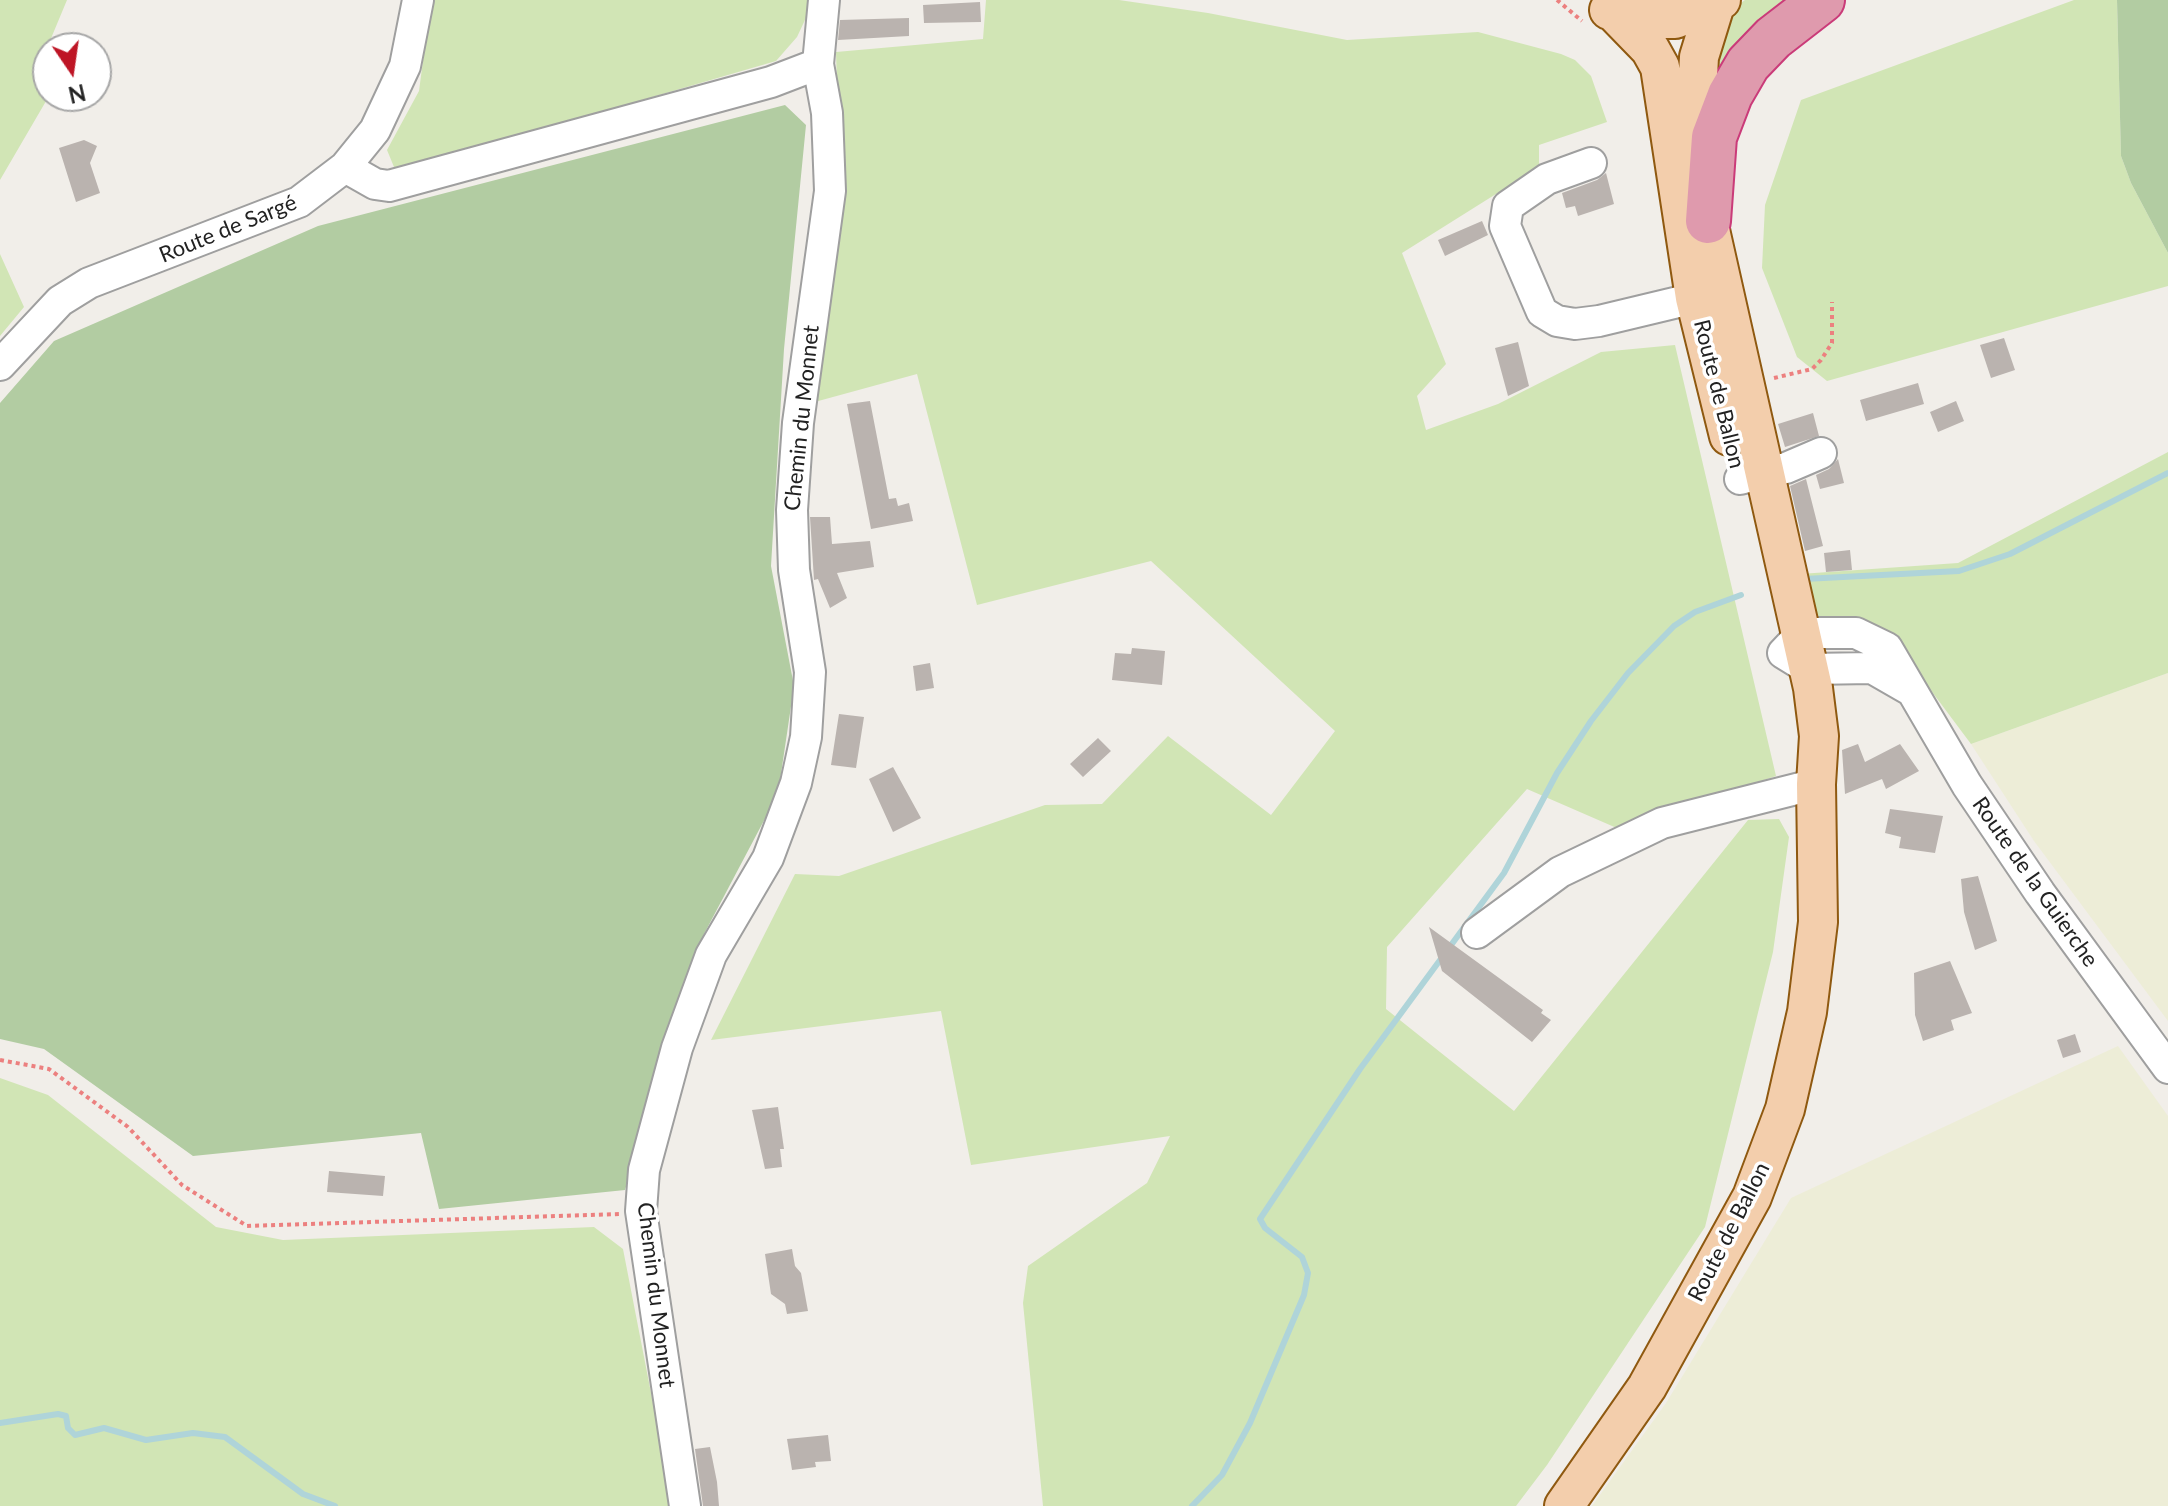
<!DOCTYPE html>
<html>
<head>
<meta charset="utf-8">
<style>
	body { margin:0 }
	#map { position:relative; width:2168px; height:1506px; overflow:hidden; background:#f1eee9; font-family:Lato,sans-serif }
	canvas { display:block }
	.north { position:absolute; left:32px; top:32px; width:80px; height:80px; box-sizing:border-box; background:#fff; border:2px solid #a7a7a7; border-radius:50%; rotate:167deg; font-size:22px; font-weight:700; line-height:32px; text-align:center; color:#222 }
	.north::after { content:''; display:block; margin:auto; width:28px; height:36px; background:#be1525; clip-path:polygon(50% 0,100% 100%,50% 72%,0 100%) }
</style>
</head>
<body>
<div id="map">
<canvas width="2168" height="1506"></canvas>
<div class="north">N</div>
</div>
<script>
const ctx = document.querySelector('canvas').getContext('2d');
ctx.lineJoin = 'round';
function fill(path, color) { ctx.fillStyle = color; ctx.fill(path, 'evenodd'); }
const toPath = rows => new Path2D(rows.map(r => 'M' + r).join(''));
function stroke(path, color, width, dash) { ctx.strokeStyle = color; ctx.lineWidth = width; ctx.lineCap = dash ? 'butt' : 'round'; ctx.setLineDash(dash || []); ctx.stroke(path); }
function label(font, color, halo, rows, align = 'center') {
  ctx.font = font + ' Lato,sans-serif'; ctx.lineWidth = 7; ctx.setLineDash([]); ctx.textBaseline = 'middle'; ctx.strokeStyle = halo; ctx.fillStyle = color; for (const [text, x, y, turn = 0] of rows) {
    ctx.save(); ctx.translate(x, y); ctx.rotate((+turn || 0) * Math.PI / 180); ctx.textAlign = isNaN(turn) ? turn : align; if (halo) ctx.strokeText(text, 0, 0); ctx.fillText(text, 0, 0); ctx.restore();
  }
}
fill(toPath([
	[2168,673,2168,1021,2034,841,1971,744],
	[2118,1046,2168,1116,2168,1506,1592,1506,1666,1403,1791,1198]
]), '#ededd7');
fill(toPath([
	[0,0,67,0,47,48,49,96,0,180],
	[431,0,812,0,812,5,797,37,776,61,412,167,394,167,387,150,419,91],
	[986,0,1119,0,1208,13,1347,40,1478,32,1561,54,1575,60,1591,76,1607,122,1539,145,1539,167,1402,253,1446,364,1417,396,1426,430,1498,404,1601,352,1675,345,1776,776,1619,829,1527,789,1387,947,1386,1009,1514,1111,1748,820,1779,819,1789,837,1773,952,1705,1227,1547,1465,1516,1506,1043,1506,1023,1303,1028,1266,1147,1183,1170,1136,971,1165,941,1011,711,1040,795,874,839,876,1045,805,1102,804,1168,736,1271,815,1335,731,1151,561,977,605,917,374,811,403,840,185,836,52,983,39],
	[1745,0,1808,0,1720,80,1708,55,1731,10],
	[2074,0,2117,0,2121,156,2131,183,2168,253,2168,286,1827,381,1797,357,1762,268,1765,205,1801,100],
	[0,254,24,307,0,336],
	[2168,452,2168,673,1971,744,1894,641,1817,618,1806,606,1800,574,1958,563],
	[0,1078,48,1095,216,1227,283,1240,594,1227,623,1249,673,1506,0,1506]
]), '#d1e5b5');
fill(toPath([
	[2117,0,2168,0,2168,253,2131,183,2121,156],
	[785,105,806,125,784,349,771,566,794,686,778,794,704,934,625,1190,439,1209,421,1133,193,1156,44,1049,0,1039,0,403,54,341,318,226]
]), '#b2cca2');
stroke(toPath([
	[1804,579,1959,571,2010,554,2168,473],
	[0,1423,58,1414,66,1416,68,1428,75,1435,104,1428,146,1440,193,1433,225,1437,303,1494,335,1506],
	[1192,1506,1222,1475,1250,1423,1304,1295,1308,1273,1302,1257,1265,1228,1260,1219,1360,1069,1504,873,1557,773,1591,721,1628,673,1674,626,1695,612,1741,595]
]), '#afd4d9', 6);
fill(toPath([
	[980,2,981,22,924,23,923,5],
	[909,18,909,36,838,40,840,20],
	[84,140,97,146,90,163,100,193,76,202,59,148],
	[1606,173,1614,204,1578,216,1575,206,1566,208,1562,193,1597,180],
	[1482,221,1488,235,1445,256,1438,240],
	[2004,338,2015,370,1991,378,1980,345],
	[1518,342,1529,386,1508,396,1495,348],
	[1918,383,1924,404,1866,421,1860,400],
	[870,401,889,499,896,498,898,506,909,503,913,521,871,529,847,404],
	[1956,401,1964,421,1938,432,1930,412],
	[1813,413,1819,436,1785,447,1778,424],
	[1838,459,1844,483,1820,489,1816,475,1829,469],
	[1806,479,1823,546,1805,551,1790,486],
	[810,517,830,517,832,544,870,541,874,567,837,573,847,598,830,608,818,579,814,580],
	[1850,550,1852,570,1826,572,1824,553],
	[1132,648,1165,651,1162,685,1112,680,1115,653,1131,654],
	[930,663,934,688,916,691,913,666],
	[839,714,864,717,856,768,831,765],
	[1098,738,1111,751,1083,777,1070,764],
	[1858,744,1865,762,1900,744,1919,771,1886,789,1882,779,1845,794,1842,750],
	[893,767,921,818,893,832,869,779],
	[1890,809,1943,816,1935,853,1899,848,1901,837,1885,833],
	[1978,876,1997,941,1975,950,1964,912,1961,879],
	[1429,927,1543,1010,1541,1013,1551,1020,1532,1042,1442,971],
	[1950,961,1972,1013,1951,1020,1954,1030,1923,1041,1915,1015,1914,973],
	[2075,1034,2081,1052,2063,1058,2057,1040],
	[778,1107,784,1149,780,1149,782,1167,765,1169,752,1110],
	[329,1171,385,1176,383,1196,327,1192],
	[792,1249,795,1266,801,1273,808,1311,787,1314,785,1304,771,1294,765,1254],
	[828,1435,831,1461,815,1462,816,1467,792,1470,787,1439],
	[710,1447,717,1482,719,1506,703,1506,695,1449]
]), '#bab3af');
const minor = toPath([
	[1591,163,1547,179,1508,206,1505,226,1542,312,1557,321,1575,324,1599,321,1695,298,1714,285],
	[345,167,375,184,389,186,771,82,818,64],
	[0,365,60,301,89,283,299,202,345,167,375,130,405,66,418,0],
	[1740,479,1786,468,1821,453],
	[1912,691,1872,668,1809,669,1783,653,1802,633,1856,633,1887,648,1967,785,2040,893,2168,1068],
	[1477,933,1560,872,1662,823,1816,784],
	[685,1506,641,1211,644,1170,677,1048,711,955,768,858,796,783,806,737,810,672,794,570,792,510,798,423,830,191,827,113,818,64,824,0]
]);
const major = toPath([
	[1609,10,1639,19,1675,19,1721,0],
	[1616,14,1650,49,1660,67,1695,298,1729,436],
	[1564,1506,1647,1387,1752,1197,1785,1109,1807,1012,1818,922,1816,784,1819,736,1813,688,1708,221,1696,114,1699,57,1715,5]
]);
const highway = toPath([
	[1708,221,1714,137,1730,95,1748,64,1773,38,1822,0]
]);
stroke(minor, '#9f9f9f', 34);
stroke(major, '#8f5910', 42);
stroke(highway, '#ca3b79', 48);
stroke(toPath([
	[1557,0,1582,21],
	[1774,378,1812,369,1821,360,1832,343,1832,302],
	[0,1060,49,1069,128,1127,182,1185,247,1226,619,1214]
]), '#ec807f', 4, [4, 4]);
stroke(minor, '#fff', 30);
stroke(major, '#f3ceac', 38);
stroke(highway, '#df9aad', 44);
label('22px', '#222', '#fff', [
	["Route de Sargé",228,229,-22],
	["Route de Ballon",1719,394,76],
	["Chemin du Monnet",802,418,-84],
	["Route de la Guierche",2035,882,55],
	["Route de Ballon",1729,1232,-63],
	["Chemin du Monnet",656,1295,83]
]);
</script>
</body>
</html>
